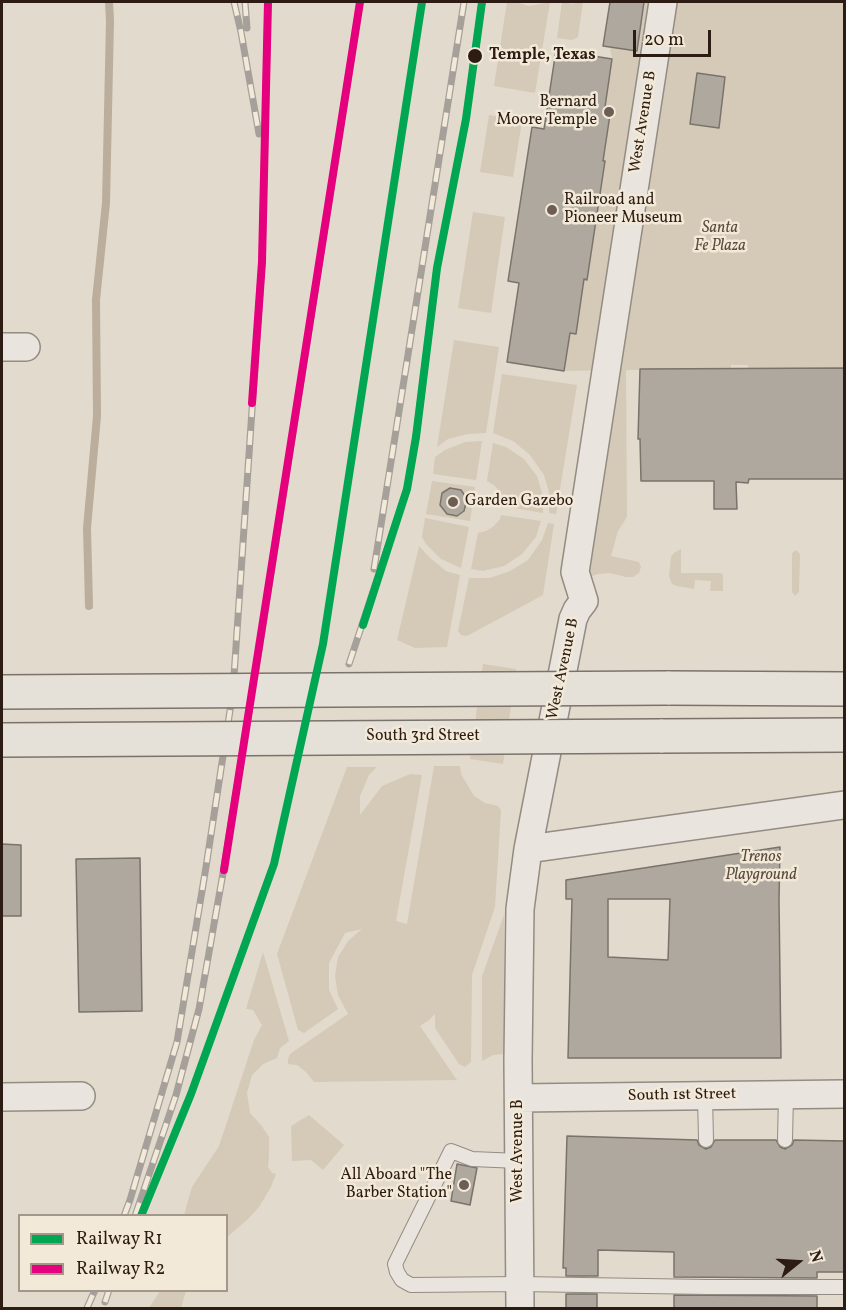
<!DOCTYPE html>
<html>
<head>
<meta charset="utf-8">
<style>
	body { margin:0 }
	#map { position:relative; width:846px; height:1310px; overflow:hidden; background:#e2dacc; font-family:Vollkorn,serif }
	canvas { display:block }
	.frame { position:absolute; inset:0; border:3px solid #2c1c13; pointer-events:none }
	.legend { position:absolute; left:18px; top:1214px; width:210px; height:78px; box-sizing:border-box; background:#f2e9d8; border:2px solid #a39789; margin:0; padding:8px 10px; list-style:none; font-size:18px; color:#2c1c13 }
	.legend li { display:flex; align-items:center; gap:12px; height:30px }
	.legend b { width:30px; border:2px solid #a39789 }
	.north { position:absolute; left:768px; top:1232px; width:60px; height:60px; -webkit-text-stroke:4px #f2e9d8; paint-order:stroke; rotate:72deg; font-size:16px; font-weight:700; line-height:24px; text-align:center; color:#2c1c13 }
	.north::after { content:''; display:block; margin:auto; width:21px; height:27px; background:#2c1c13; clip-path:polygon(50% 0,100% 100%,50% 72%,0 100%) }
	.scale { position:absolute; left:633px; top:30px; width:78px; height:27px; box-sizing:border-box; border:3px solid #2c1c13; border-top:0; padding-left:8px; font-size:18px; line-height:21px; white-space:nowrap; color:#2c1c13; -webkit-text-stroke:4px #f2e9d8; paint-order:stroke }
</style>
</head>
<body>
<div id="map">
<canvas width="846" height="1310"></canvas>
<div class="frame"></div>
<ul class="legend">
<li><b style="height:8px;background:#00a651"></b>Railway R1</li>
<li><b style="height:8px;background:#e5007d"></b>Railway R2</li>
</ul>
<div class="north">N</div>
<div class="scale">20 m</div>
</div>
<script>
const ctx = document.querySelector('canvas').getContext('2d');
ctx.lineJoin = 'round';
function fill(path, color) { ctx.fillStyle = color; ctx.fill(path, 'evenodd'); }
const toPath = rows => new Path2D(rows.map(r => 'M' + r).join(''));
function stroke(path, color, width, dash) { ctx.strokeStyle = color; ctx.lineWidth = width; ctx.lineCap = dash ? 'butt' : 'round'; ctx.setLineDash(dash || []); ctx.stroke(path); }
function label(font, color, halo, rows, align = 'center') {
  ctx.font = font + ' Vollkorn,serif'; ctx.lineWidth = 5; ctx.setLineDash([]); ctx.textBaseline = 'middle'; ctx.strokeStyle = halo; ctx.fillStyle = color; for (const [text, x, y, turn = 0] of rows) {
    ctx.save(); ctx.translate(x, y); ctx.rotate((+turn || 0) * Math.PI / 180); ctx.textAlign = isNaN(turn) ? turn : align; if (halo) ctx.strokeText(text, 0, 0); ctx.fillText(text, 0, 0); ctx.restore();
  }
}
fill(toPath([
	[507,2,516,2,528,6,535,5,550,2,535,93,494,86],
	[562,2,574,4,575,2,583,2,578,37,572,40,557,38],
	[644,2,844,2,844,368,748,368,748,365,731,365,731,376,717,369,626,370,627,517,618,531,611,556,639,562,641,567,639,573,633,577,626,577,610,573,598,574,586,578,619,370,564,371,570,333,576,334,584,279,587,279,605,162,603,161,611,108,605,107,612,59,610,47,637,51],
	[489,115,522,121,513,177,480,172],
	[473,212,505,217,491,313,458,308],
	[454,340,499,347,486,433,468,434,448,439,437,447],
	[502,374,577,385,556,514,549,513,550,496,544,475,530,455,513,441,493,433],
	[482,441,476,480,433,474,435,457,445,450,465,442],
	[493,443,506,447,524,459,537,476,543,496,543,513,503,506,503,501,501,493,495,486,487,481],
	[432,481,475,487,470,521,426,514],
	[501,515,541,521,536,537,522,554,504,566,483,571,471,569,478,533,486,531,494,526,500,519],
	[425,518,469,527,461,568,441,559,426,544,422,537],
	[548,523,554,524,543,595,467,636,461,635,458,631,469,578,490,578,510,571,528,560,542,540],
	[419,546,429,557,446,571,460,575,447,647,415,648,397,640],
	[681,549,681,573,721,573,723,575,723,591,710,591,711,581,695,580,694,589,677,586,672,584,669,576,671,557,674,553],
	[796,550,800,554,799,592,795,596,792,592,792,554,793,552],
	[483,664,516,669,503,764,470,759],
	[434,766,460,766,461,774,474,796,485,803,498,806,501,810,495,907,472,975,471,1062,465,1067,459,1064,435,1028,435,1014,429,1020,420,1026,457,1080,314,1082,306,1072,297,1065,288,1064,288,1059,290,1054,348,1014,338,995,335,976,338,957,348,941,362,929,345,933,329,963,329,990,338,1009,304,1033,298,1030,277,954,347,767,377,767,369,775,360,796,360,815,382,786,410,774,422,775,396,921,407,924],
	[504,915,504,1054,493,1055,482,1061,482,976],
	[263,952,289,1041,280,1048,277,1058,263,1064,252,1075,247,1093,250,1113,261,1125,269,1137,269,1156,268,1167,272,1173,276,1174,271,1187,259,1207,247,1220,227,1237,226,1216,184,1215,192,1187,219,1146,254,1040,262,1025,253,1010,246,1009],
	[309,1115,344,1145,323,1170,311,1160,292,1161,291,1126],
	[160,1291,186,1291,181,1308,149,1308]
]), '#d5cab7');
stroke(toPath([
	[89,606,87,528,97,416,96,300,106,203,110,21,109,2]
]), '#bbae9c', 8);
const building = toPath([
	[610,2,644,2,637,51,603,46,610,2],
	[556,50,612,59,605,107,611,108,603,161,605,161,587,280,584,279,576,334,570,333,564,371,507,362,519,283,508,281,532,127,544,129,556,50],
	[697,73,725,77,719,128,690,124,697,73],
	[844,368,844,479,749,479,748,483,736,482,737,509,714,509,714,481,641,481,640,439,638,439,640,369,844,368],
	[450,488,461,490,467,499,464,511,457,516,447,514,440,505,442,493,450,488],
	[2,844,21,845,21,916,2,916,2,844],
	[780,847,779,900,781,1058,568,1058,572,899,566,899,566,880,780,847],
	[608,899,670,899,668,960,608,957,608,899],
	[140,858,142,1011,79,1012,76,859,140,858],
	[567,1136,697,1140,699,1145,706,1149,711,1147,715,1140,776,1140,780,1147,785,1149,792,1145,794,1140,844,1141,844,1272,817,1272,817,1278,674,1277,674,1252,598,1250,598,1276,566,1276,566,1268,563,1268,567,1136],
	[457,1164,477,1168,470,1205,451,1201,457,1164],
	[566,1294,597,1294,597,1308,566,1308,566,1294],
	[674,1295,817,1296,817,1308,674,1308,674,1295]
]);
fill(building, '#afa89e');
stroke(building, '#7a736b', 1.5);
const service = toPath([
	[705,1096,706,1140],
	[785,1140,786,1095],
	[519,1161,472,1159,451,1151,395,1264,397,1272,402,1280,411,1285,519,1284,709,1287,844,1287]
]);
const minor = toPath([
	[2,347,26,347],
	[528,849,844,805],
	[2,1097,81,1096],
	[519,1098,844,1094],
	[520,1308,518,1061,520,909,528,849,573,619,577,610,584,601,575,572,663,2]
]);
const primary = toPath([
	[667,688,844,689],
	[660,736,844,735]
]);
stroke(service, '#938c83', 16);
stroke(minor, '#938c83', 30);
stroke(primary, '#7a736b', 36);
stroke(service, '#e9e4dd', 14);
stroke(minor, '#e9e4dd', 27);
stroke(primary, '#e5e0d8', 33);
const rail = toPath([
	[234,2,241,32,259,134],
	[245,2,247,28],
	[374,569,464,2],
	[349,664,407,489,416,437,437,268,466,119,482,2],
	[124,1216,130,1200,177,1042,206,867,233,691,262,262,268,2],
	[135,1216,176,1095,199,1009,222,879,260,644,360,2],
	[105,1302,109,1290],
	[87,1308,95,1290]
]);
stroke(rail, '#a6a09a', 7);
stroke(rail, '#f2e9d8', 4.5, [14]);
const primaryBridge = toPath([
	[2,692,667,688],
	[2,740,660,736]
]);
stroke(primaryBridge, '#7a736b', 36, []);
stroke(primaryBridge, '#e5e0d8', 33);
stroke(toPath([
	[363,625,407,489,416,437,437,268,466,119,482,2],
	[141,1216,191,1094,274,864,323,644,422,2]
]), '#00a651', 8);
stroke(toPath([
	[252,403,262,262,268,2],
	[224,870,360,2]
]), '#e5007d', 8);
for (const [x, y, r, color] of [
	[475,56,8,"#2c1c13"],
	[609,112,6,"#6c5e54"],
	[552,210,6,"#6c5e54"],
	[453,502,6,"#6c5e54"],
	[464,1185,6,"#6c5e54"]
]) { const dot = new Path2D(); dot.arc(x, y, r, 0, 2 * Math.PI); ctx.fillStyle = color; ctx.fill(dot); stroke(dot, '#f2e9d8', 2); }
label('bold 16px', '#2c1c13', '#f2e9d8', [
	["Temple, Texas",489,56]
], 'left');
label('16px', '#2c1c13', '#f2e9d8', [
	["Bernard",597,103],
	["Moore Temple",597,121],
	["Railroad and",564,201,"left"],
	["Pioneer Museum",564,219,"left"],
	["Garden Gazebo",465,502,"left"],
	["All Aboard \"The",452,1176],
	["Barber Station\"",452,1194]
], 'right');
label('16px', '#2c1c13', '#f2e9d8', [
	["West Avenue B",644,122,-81],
	["West Avenue B",564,669,-78],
	["South 3rd Street",423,737],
	["South 1st Street",682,1096,-1],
	["West Avenue B",519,1151,-90]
]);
label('italic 16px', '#5c4c3f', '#f2e9d8', [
	["Santa",720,229],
	["Fe Plaza",720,247],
	["Trenos",761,858],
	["Playground",761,876]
]);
</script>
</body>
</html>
